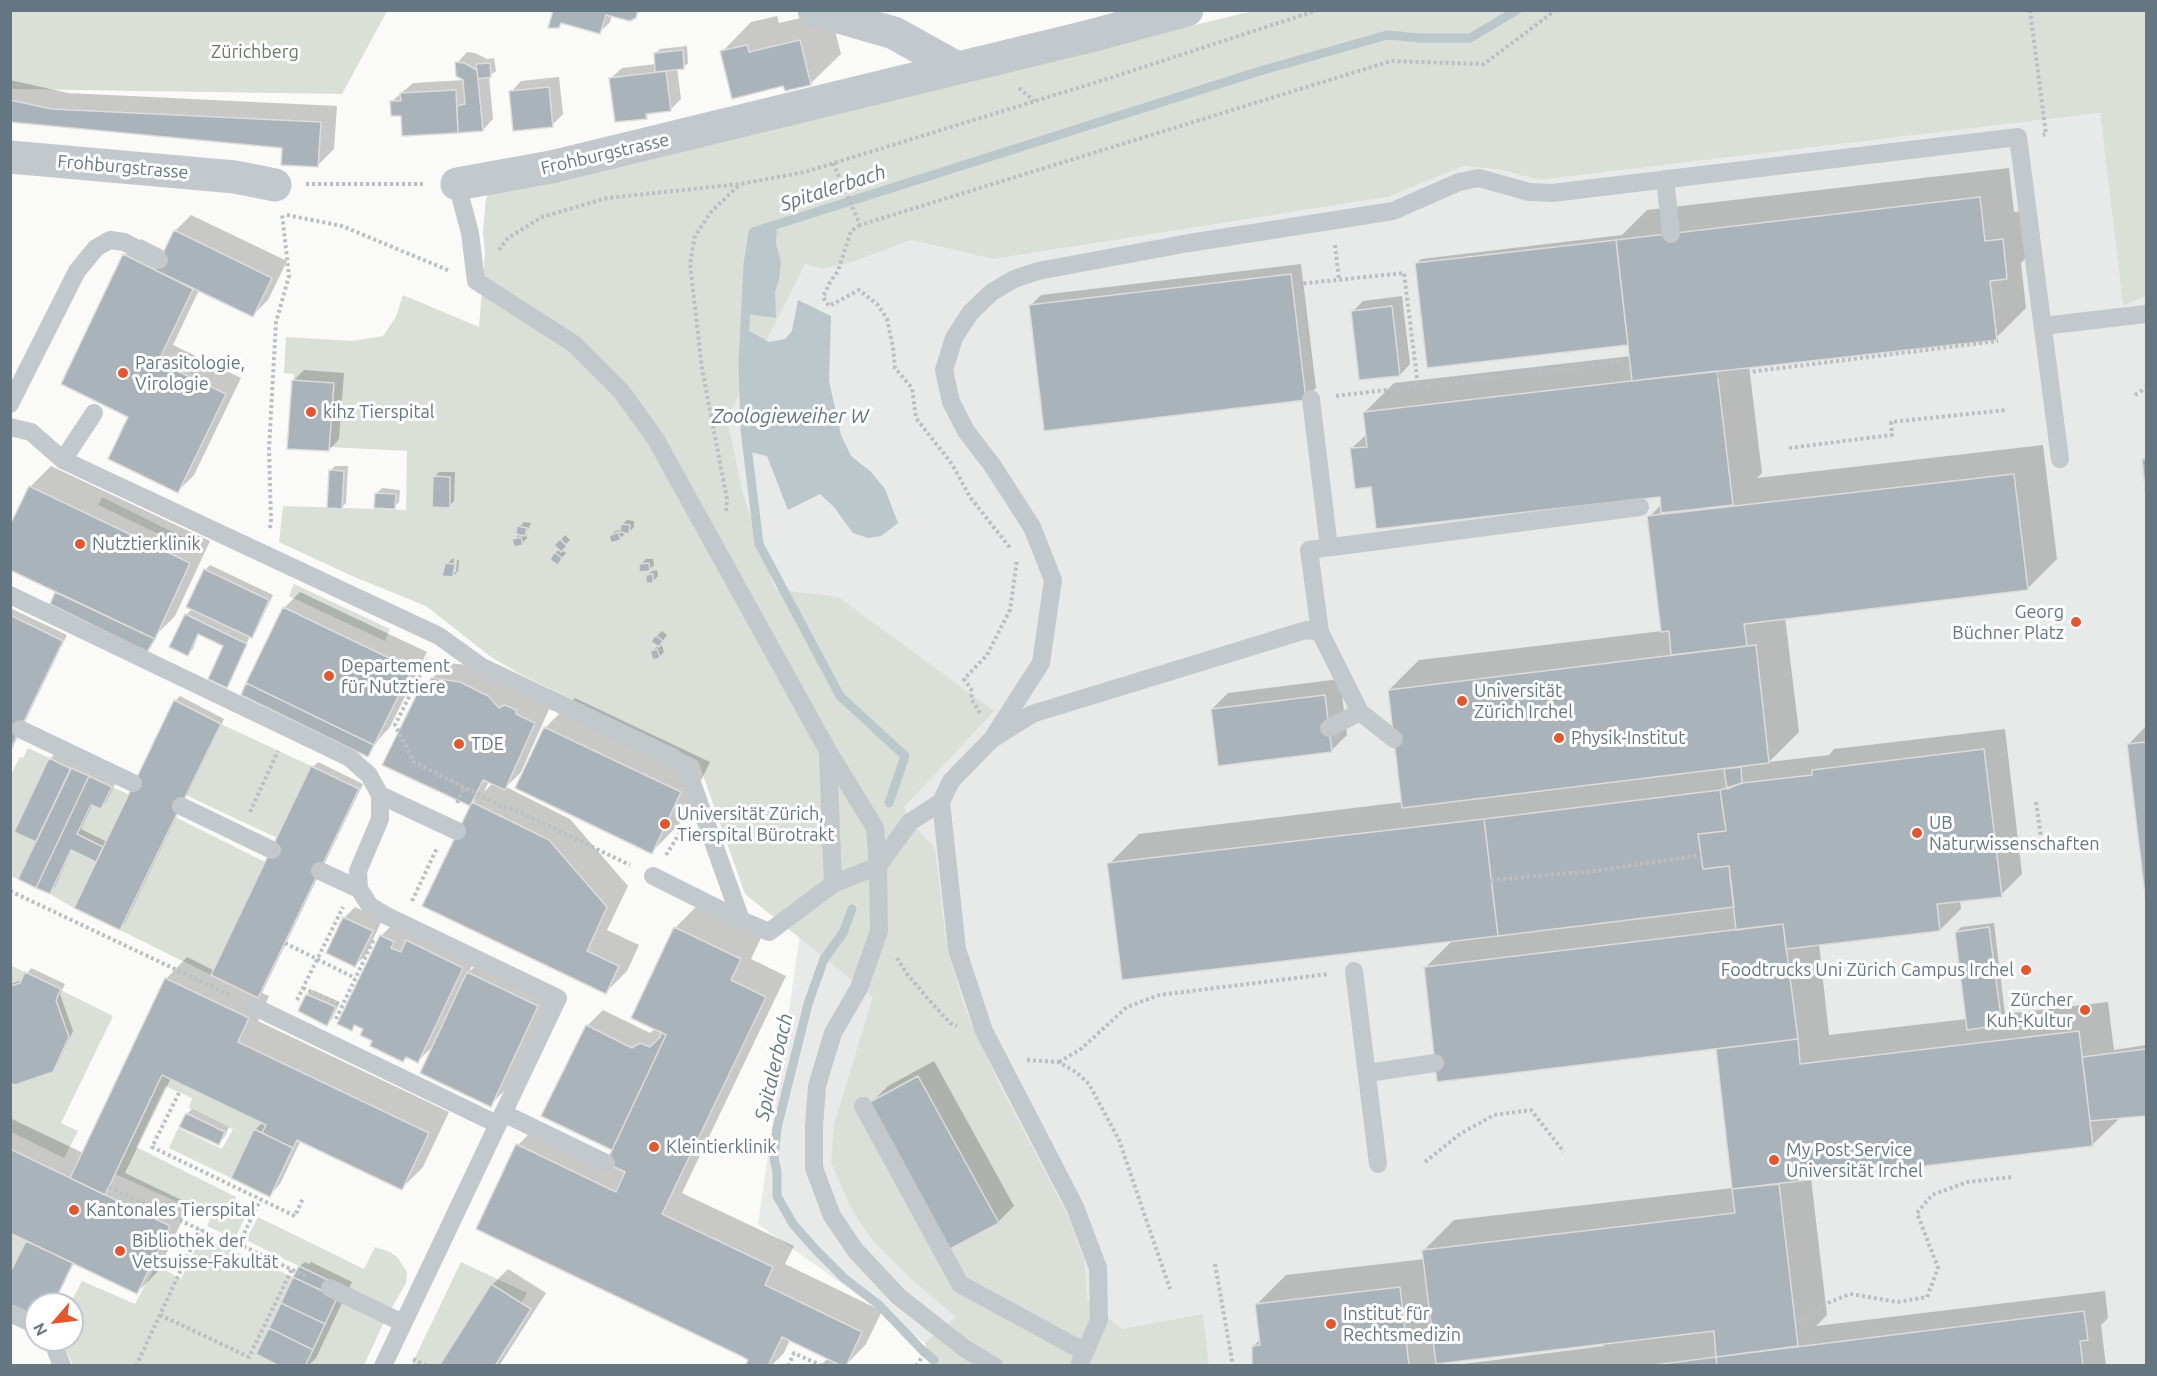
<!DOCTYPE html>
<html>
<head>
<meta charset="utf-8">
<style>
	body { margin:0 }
	#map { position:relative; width:2157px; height:1376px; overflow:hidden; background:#fafaf8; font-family:Ubuntu,sans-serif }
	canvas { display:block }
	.frame { position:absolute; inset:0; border:12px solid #657683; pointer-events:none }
	.north { position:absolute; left:24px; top:1292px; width:60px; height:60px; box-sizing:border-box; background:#fff; border:2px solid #c1c8cd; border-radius:50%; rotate:242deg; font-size:16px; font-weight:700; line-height:24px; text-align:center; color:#657683 }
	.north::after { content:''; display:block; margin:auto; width:21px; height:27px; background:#e4572e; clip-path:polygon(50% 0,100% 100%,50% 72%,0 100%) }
</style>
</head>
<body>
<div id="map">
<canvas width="2157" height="1376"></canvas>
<div class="frame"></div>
<div class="north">N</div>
</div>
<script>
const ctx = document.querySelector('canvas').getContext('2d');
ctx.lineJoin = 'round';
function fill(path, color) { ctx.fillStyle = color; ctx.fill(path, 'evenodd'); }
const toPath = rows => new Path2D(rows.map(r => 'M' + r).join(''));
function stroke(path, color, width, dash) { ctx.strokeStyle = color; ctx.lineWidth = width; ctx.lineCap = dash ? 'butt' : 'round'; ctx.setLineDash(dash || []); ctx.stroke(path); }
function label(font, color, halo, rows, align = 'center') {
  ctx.font = font + ' Ubuntu,sans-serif'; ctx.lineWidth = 6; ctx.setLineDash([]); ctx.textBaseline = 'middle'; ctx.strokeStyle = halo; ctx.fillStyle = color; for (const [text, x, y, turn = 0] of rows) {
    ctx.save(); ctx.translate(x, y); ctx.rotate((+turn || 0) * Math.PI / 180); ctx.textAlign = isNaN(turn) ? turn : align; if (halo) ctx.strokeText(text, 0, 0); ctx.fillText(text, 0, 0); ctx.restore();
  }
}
fill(toPath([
	[2100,113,2123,306,2146,296,2146,1365,929,1365,925,1343,758,1224,809,872,481,306,485,253,483,232,486,199,744,133,823,269,850,263,911,240,994,259,1388,197,1464,166,1502,170,1539,180]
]), '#e8e9e9');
fill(toPath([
	[11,10,387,10,387,11,342,94,11,89],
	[1253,11,2146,11,2146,296,2123,306,2100,113,1539,180,1502,170,1464,166,1388,197,994,259,911,240,850,263,823,269,805,264,727,418,743,494,775,589,838,597,994,711,904,807,910,822,935,848,946,943,964,1006,997,1080,1068,1216,1084,1259,1087,1299,1122,1329,1203,1314,1209,1365,929,1365,925,1343,956,1317,917,1284,873,1241,852,1210,831,1162,834,1125,873,997,745,894,698,761,520,674,491,657,426,606,352,576,279,542,283,506,406,510,407,451,330,447,333,383,294,380,294,374,284,373,286,337,352,341,383,336,396,317,403,295,479,327,485,253,483,232,486,199,490,189,744,133],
	[102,497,199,545,194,551,98,505],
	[294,584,390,629,385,641,289,596],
	[221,724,311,766,277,838,186,795],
	[28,748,49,758,14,832,36,842,18,879,11,876,10,776,20,757,23,758],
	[112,787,128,794,103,847,77,834,91,805,101,809],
	[175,817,265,862,211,975,120,930],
	[71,850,96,862,74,908,50,894],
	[10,965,113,1016,61,1123,78,1131,64,1158,11,1132],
	[162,1075,266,1125,231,1178,169,1148,178,1128,222,1149,233,1129,189,1108,192,1098,165,1086,136,1147,236,1197,232,1206,247,1213,235,1239,207,1226,211,1217,115,1174],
	[258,1217,364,1269,375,1247,390,1252,398,1258,407,1272,406,1283,390,1311,246,1240],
	[11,1233,26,1241,11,1273],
	[201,1237,293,1277,257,1354,279,1365,73,1365,61,1340,72,1340,72,1304,70,1304,82,1281,135,1304,156,1265,181,1279],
	[461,1262,527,1293,488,1365,411,1366],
	[337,1298,384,1322,364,1365,305,1366]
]), '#dadfd7');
fill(toPath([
	[777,224,776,244,781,262,779,280,775,292,776,318,747,314,748,278,753,232],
	[798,300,831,316,829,381,841,435,851,456,871,472,885,489,898,523,881,536,868,538,853,533,834,507,820,494,788,510,767,456,746,451,744,328,769,342,785,339,792,331]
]), '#bbc7cb');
fill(toPath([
	[554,10,641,10,633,19,612,14,610,22,599,33,563,22,558,26],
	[830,11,841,54,811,83,786,89,784,84,722,52,751,22,777,16,779,23],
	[687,46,688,63,683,68,677,68,681,99,670,110,651,112,646,117,611,78,622,68,656,64,655,54,660,49],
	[467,52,475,53,487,59,494,58,496,71,489,76,493,119,483,130,404,135,403,114,391,102,413,83,465,80,457,63],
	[559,77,563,114,552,125,511,92,521,81],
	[10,80,68,93,337,106,334,149,318,165,283,147,10,120],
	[2009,168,2014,212,2032,210,2036,247,2021,263,2026,308,1996,338,1749,366,1762,473,1757,478,2043,445,2057,559,2027,589,1785,617,1799,732,1769,762,1829,755,1834,749,2005,729,2022,874,2001,895,1960,900,1961,909,1940,930,1819,944,1829,1035,1967,1019,1956,932,1961,927,1994,923,2005,1014,2108,1002,2114,1050,2146,1045,2146,1114,2121,1117,2092,1145,1811,1178,1827,1315,1816,1326,2105,1291,2108,1318,2101,1325,2106,1366,1448,1366,1604,1346,1604,1343,1441,1362,1442,1366,1254,1366,1253,1346,1261,1339,1256,1305,1286,1275,1425,1259,1424,1250,1454,1220,1733,1188,1717,1047,1426,967,1454,939,1109,864,1139,834,1403,802,1389,690,1419,660,1662,631,1649,517,1662,504,1661,495,1373,485,1351,449,1367,434,1364,413,1394,383,1631,356,1629,343,1416,264,1421,259,1622,235,1647,210],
	[191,215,287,261,268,300,252,316,199,290,173,345,241,378,194,475,178,491,130,416,125,255,141,239,165,251,175,231],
	[1301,264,1316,388,1305,399,1030,306,1041,295],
	[1402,296,1410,364,1400,375,1352,312,1363,301],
	[304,370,344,373,339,439,329,450,293,381],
	[51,466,210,541,175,616,159,632,147,650,52,603,57,591,30,487],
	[335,466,348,466,346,503,341,508,330,471],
	[439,472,455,472,454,501,449,506,434,477],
	[382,488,400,490,399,502,394,507,377,493],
	[627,520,634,521,634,527,629,532,624,532,625,534,620,538,610,536,615,531,622,529,622,525],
	[524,522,531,523,526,533,527,538,522,543,514,540,520,533,519,527],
	[565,535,570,540,561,549,566,553,558,563,555,553,560,549,556,545],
	[452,559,454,559,453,572,456,572,457,560,459,560,458,571,453,576,447,564],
	[646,559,653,559,654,565,649,570,641,564],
	[210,565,273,595,256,631,249,638,231,681,226,686,225,646,199,633,193,649,188,654,186,615,193,608,205,570],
	[657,570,658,576,653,581,647,576,652,571],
	[300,592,427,652,390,727,379,739,368,755,284,608],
	[12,609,67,635,10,753,10,610],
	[662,631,667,635,661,643,664,652,659,657,651,651,660,645,657,636],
	[448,663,476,666,550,707,521,772,506,787,570,819,628,886,607,930,639,945,627,971,606,992,424,905,475,799,470,804,421,689],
	[489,781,493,783,484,792],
	[1340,679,1347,735,1331,751,1212,709,1228,693],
	[180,696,224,719,125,923,120,928,98,861,72,849,55,887,50,892,38,842,50,759,55,754,116,782,106,802,101,807,93,804,81,829,107,842,175,701],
	[575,698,710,762,681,822,652,852,517,787,546,727],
	[2146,726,2146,891,2129,744],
	[318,762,363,784,262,993,269,996,258,1021,449,1112,423,1167,402,1188,301,1140,280,1184,270,1195,255,1130,263,1122,171,1078,125,1173,190,1204,158,1271,137,1293,74,1263,54,1304,36,1304,10,1276,28,1240,10,1232,10,1118,83,1153,166,979,187,957,215,971,313,767],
	[355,907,382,920,366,955,355,965,344,918],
	[696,907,761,938,751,959,786,976,682,1193,794,1246,785,1264,882,1311,866,1344,845,1366,820,1366,829,1357,790,1339,784,1353,771,1366,747,1366,750,1359,518,1145,539,1124,609,1158,616,1143,611,1148,587,1026,603,1010,650,1033,656,1028,675,928],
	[397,920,478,951,469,972,485,957,553,990,506,1089,490,1105,434,1045,418,1061,374,1040,365,1029,356,1024,352,1029,381,936],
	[31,968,65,984,60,994,73,1031,57,1065,52,1071,10,1082,10,984,23,980],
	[313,990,340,1002,332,1019,327,1024,300,1011,308,994],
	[934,1061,1014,1206,998,1222,872,1102,888,1086],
	[192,1109,229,1127,224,1138,219,1143,187,1114],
	[305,1262,309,1264,311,1262,352,1282,316,1358,308,1366,283,1366,258,1354,300,1266],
	[508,1269,546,1293,499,1366,441,1366,492,1285]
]), '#0003');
stroke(toPath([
	[889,803,905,756,840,696,759,544,745,430,743,363,748,265,753,232,1260,71,1387,35,1420,38,1470,38,1517,10],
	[852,909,843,933,824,959,808,1004,777,1128,774,1158,777,1172,777,1196,793,1224,816,1250,844,1278,879,1305,923,1351,934,1360]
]), '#bbc7cb', 9);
const building = toPath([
	[553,10,638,10,636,18,630,21,606,15,600,34,561,23,559,28,548,28,553,10],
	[800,40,811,85,785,91,783,86,732,99,720,51,747,45,749,52,800,40],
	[683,50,684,69,655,72,654,53,683,50],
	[455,62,464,63,477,70,483,131,458,133,457,106,465,104,463,80,456,76,455,62],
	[490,63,491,77,478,79,476,64,490,63],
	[666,71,671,111,646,114,647,119,615,122,609,78,666,71],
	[549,87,553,127,513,131,509,91,549,87],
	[456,90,458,133,402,136,401,116,391,116,390,101,401,101,400,93,456,90],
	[10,100,51,109,321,122,318,167,281,165,282,148,10,122,10,100],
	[1980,197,1985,241,2003,239,2007,279,1990,281,1997,340,1632,381,1616,240,1980,197],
	[174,230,272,278,253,317,155,270,174,230],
	[1616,240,1628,345,1427,368,1415,263,1616,240],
	[123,254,193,289,158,362,226,394,178,493,108,459,128,417,61,384,123,254],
	[1291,274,1306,400,1044,431,1029,305,1291,274],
	[1392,306,1400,376,1359,380,1351,311,1392,306],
	[1717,371,1733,505,1661,513,1660,497,1376,529,1371,487,1355,489,1350,448,1367,447,1363,412,1717,371],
	[292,380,334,383,329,451,287,449,292,380],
	[2142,459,2146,459,2146,498,2142,459],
	[329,470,344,471,342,509,327,508,329,470],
	[2014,474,2028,590,1744,624,1747,646,1671,655,1669,631,1661,632,1647,516,2014,474],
	[433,476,450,477,450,508,432,507,433,476],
	[29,486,190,563,155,639,10,570,10,525,29,486],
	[375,493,396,494,395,509,374,508,375,493],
	[621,524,630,525,629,534,620,532,621,524],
	[517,526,527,528,525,536,516,534,517,526],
	[618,532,621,540,611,543,609,536,618,532],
	[521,537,523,545,514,547,512,539,521,537],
	[560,539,567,546,561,552,554,545,560,539],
	[554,552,562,558,558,565,550,560,554,552],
	[445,563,455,564,453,577,442,576,445,563],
	[649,563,650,571,639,572,639,564,649,563],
	[204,569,269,600,252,638,186,607,204,569],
	[653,574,653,583,646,583,646,575,653,574],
	[55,592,155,639,147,652,50,604,55,592],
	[283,607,412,669,374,745,246,683,283,607],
	[185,614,247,644,227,688,208,679,223,646,198,634,188,656,169,647,185,614],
	[10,615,63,641,10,750,10,615],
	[655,635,663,641,659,647,651,642,655,635],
	[1756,645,1769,763,1402,808,1388,690,1756,645],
	[657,649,660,658,653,660,650,651,657,649],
	[431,678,460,682,488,696,499,708,505,705,516,710,516,714,535,723,505,790,483,780,470,806,382,765,420,688,427,687,431,678],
	[246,683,374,745,368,757,241,695,246,683],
	[1325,695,1332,752,1218,766,1211,709,1325,695],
	[174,700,221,724,120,930,74,908,174,700],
	[544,727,681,792,652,854,515,788,544,727],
	[2146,742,2146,904,2127,744,2146,742],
	[1984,749,2002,897,1937,904,1940,931,1786,949,1783,924,1736,930,1729,866,1703,869,1698,834,1726,831,1720,790,1742,783,1812,775,1812,770,1984,749],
	[49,758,71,769,36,842,14,832,49,758],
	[311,766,359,789,258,998,211,975,311,766],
	[1741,767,1742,783,1727,789,1724,769,1741,767],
	[71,768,89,776,36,888,18,879,71,768],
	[89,776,112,787,101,809,91,805,77,834,103,847,96,862,71,850,50,894,36,888,89,776],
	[1720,790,1726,831,1698,834,1703,869,1729,866,1734,907,1498,936,1484,819,1720,790],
	[472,802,549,840,607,907,587,951,619,966,606,994,422,906,472,802],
	[1484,819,1498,936,1122,980,1107,863,1484,819],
	[343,917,373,931,355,967,326,953,343,917],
	[1783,924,1798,1039,1437,1082,1424,967,1783,924],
	[674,927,741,959,731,980,766,997,662,1214,773,1267,765,1285,862,1332,846,1366,842,1366,782,1337,768,1366,745,1366,748,1360,741,1356,476,1229,516,1144,616,1192,625,1172,606,1163,666,1035,631,1018,674,927],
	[1989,927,2002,1025,1967,1030,1955,932,1989,927],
	[380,935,394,942,391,948,401,952,406,940,463,968,418,1063,406,1057,403,1062,370,1046,372,1041,360,1035,363,1029,354,1025,352,1031,337,1024,380,935],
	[25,972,61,989,56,1000,69,1037,53,1072,15,1085,10,1083,10,986,20,983,25,972],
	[467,972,538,1006,491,1107,420,1073,467,972],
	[165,978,249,1018,238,1042,429,1133,402,1190,297,1140,293,1148,262,1133,266,1125,162,1075,105,1195,70,1178,165,978],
	[306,994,336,1007,327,1026,298,1011,306,994],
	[586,1025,632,1048,640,1043,650,1047,661,1036,659,1031,666,1035,612,1150,541,1116,586,1025],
	[2079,1031,2093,1146,1732,1189,1716,1049,1798,1039,1800,1064,2079,1031],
	[2146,1049,2146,1116,2090,1121,2082,1057,2146,1049],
	[918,1076,999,1223,950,1249,870,1102,918,1076],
	[186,1113,225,1132,219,1145,179,1127,186,1113],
	[254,1129,293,1148,270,1197,231,1178,254,1129],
	[10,1149,170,1226,137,1294,10,1233,10,1149],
	[1779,1184,1798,1346,1716,1357,1714,1331,1436,1364,1422,1250,1735,1213,1732,1189,1779,1184],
	[26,1241,73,1263,53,1304,36,1304,36,1328,10,1316,10,1273,26,1241],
	[299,1266,330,1281,325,1292,293,1277,299,1266],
	[293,1277,337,1298,325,1324,281,1303,293,1277],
	[491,1284,531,1309,495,1366,439,1366,491,1284],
	[1400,1287,1409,1366,1252,1366,1252,1346,1260,1345,1255,1304,1400,1287],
	[281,1303,325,1324,313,1350,269,1328,281,1303],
	[2084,1311,2088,1340,2080,1341,2083,1366,1717,1366,1716,1357,2084,1311],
	[269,1328,313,1350,305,1366,279,1366,256,1354,269,1328],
	[1716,1357,1717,1366,1646,1366,1716,1357]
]);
fill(building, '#aab3b9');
stroke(building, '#dcdcda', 1.5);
stroke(toPath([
	[2030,10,2046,134,2043,135],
	[1019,88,1034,101],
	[833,163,860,225,1391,61,1484,64,1556,10],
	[306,184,424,184],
	[287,215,342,226,450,271],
	[860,225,851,231,838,271,830,282,823,297,829,306,859,290,878,305,887,319,893,347,895,368,912,388,916,418,952,464,970,497,1011,549],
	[1335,245,1339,280],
	[499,250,508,238,542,217,607,198,740,184,805,172,1110,78,1318,10],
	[1308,374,1298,284,1404,273,1418,386],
	[1717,376,1998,341],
	[2135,395,2146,388],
	[1336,396,1618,362],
	[1789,448,1892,435,1891,422,2006,410],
	[726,511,727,499,702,369,690,264,695,236,711,212,739,185],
	[270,528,271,520,269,449,276,322,289,276,282,214],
	[428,659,395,725,414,762,503,807,513,809,630,865],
	[980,713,972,700,971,689,964,679,987,655,1010,610,1017,560],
	[2036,802,2043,851],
	[457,803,464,788],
	[250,812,278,751],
	[666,855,681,831],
	[1491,880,1595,871,1701,855],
	[10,891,232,996],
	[412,901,437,848],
	[285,943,355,978],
	[897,958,907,974,930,1001,950,1023,957,1026],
	[303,988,342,1006],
	[297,1000,343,907],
	[336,1019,374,939],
	[1027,1060,1058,1062,1076,1072,1089,1084,1119,1140,1170,1289],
	[1059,1062,1081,1049,1127,1007,1159,995,1328,974],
	[179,1093,152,1147,295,1216,303,1198],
	[1425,1162,1460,1134,1494,1115,1531,1110,1564,1152],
	[109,1187,237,1247,239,1244,307,1277],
	[239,1244,260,1200],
	[1215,1264,1233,1366],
	[160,1315,249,1357,292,1269],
	[1798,1323,1828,1303,1850,1294,1898,1302,1927,1297,1938,1268,1917,1213,1932,1195,1967,1182,2012,1177],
	[413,1359,427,1366],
	[136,1366,200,1229],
	[788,1366,794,1353,822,1366],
	[916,1366,926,1351]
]), '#bbbfc2', 4, [3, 3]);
stroke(toPath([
	[1665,179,1671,234],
	[457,184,470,233,476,281,574,344,621,391,655,438,828,751,875,828,878,866,879,931,859,988,833,1033,817,1086,814,1126,814,1168,832,1216,856,1251,898,1296,964,1348,994,1366],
	[2043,326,2146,314],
	[1311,399,1329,547],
	[10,404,77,271,96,248,110,240,124,242,159,260],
	[10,427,31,432,63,460,439,636,482,667,674,758,685,769,691,780,741,920,653,876],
	[63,460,94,413],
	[10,595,350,758,369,775,380,795,380,819,358,871,359,889,370,906,385,915,558,998,383,1366],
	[1329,728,1360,712],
	[20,729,133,783],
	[992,739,1041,663,1053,580,1032,527,992,465,966,431,951,402,944,370,954,338,970,313,992,292,1014,279,1038,271,1189,243,1393,211,1459,182,1479,178,1529,192,1552,193,2018,137,2060,459],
	[1394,739,1360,712,1320,632,1309,550,1640,507],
	[828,754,833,884],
	[380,795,457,831],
	[941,802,957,949,984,1031,1075,1207,1098,1268,1099,1320,1079,1366],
	[181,806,272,850],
	[320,871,359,889],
	[741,920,769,932,833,884,878,866,910,822,941,802,951,781,992,739,1032,714,1306,630,1320,632],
	[1354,971,1378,1164],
	[255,1007,497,1124],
	[1368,1073,1435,1063],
	[863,1106,960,1284,1085,1352],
	[503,1113,606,1163],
	[330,1288,403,1323],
	[10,1313,36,1325],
	[52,1340,62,1366]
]), '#c3c8cc', 18);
stroke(toPath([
	[814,10,894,33,957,68],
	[10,157,235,177,275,185],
	[457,184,551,167,1090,36,1187,10]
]), '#c3c8cc', 33);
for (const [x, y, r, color] of [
	[123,373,6,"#e4572e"],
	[311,412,6,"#e4572e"],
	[80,544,6,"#e4572e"],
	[2076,622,6,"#e4572e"],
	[329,676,6,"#e4572e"],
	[1462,701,6,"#e4572e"],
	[1559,738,6,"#e4572e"],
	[459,744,6,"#e4572e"],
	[665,824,6,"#e4572e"],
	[1917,833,6,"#e4572e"],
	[2026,970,6,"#e4572e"],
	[2085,1010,6,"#e4572e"],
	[654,1147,6,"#e4572e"],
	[1774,1160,6,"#e4572e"],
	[74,1210,6,"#e4572e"],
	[120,1251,6,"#e4572e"],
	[1331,1324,6,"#e4572e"]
]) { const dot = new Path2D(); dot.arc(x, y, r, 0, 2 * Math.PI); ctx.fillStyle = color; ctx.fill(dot); stroke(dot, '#fff', 2); }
label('18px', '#687a64', '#fff', [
	["Zürichberg",255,52]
]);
label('18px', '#657683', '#fff', [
	["Frohburgstrasse",605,154,-13],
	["Frohburgstrasse",123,167,5]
]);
label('18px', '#657683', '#fff', [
	["Parasitologie,",135,363],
	["Virologie",135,384],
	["kihz Tierspital",323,412],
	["Nutztierklinik",92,544],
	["Georg",2064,612,"right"],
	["Büchner Platz",2064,633,"right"],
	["Departement",341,666],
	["für Nutztiere",341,687],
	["Universität",1474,691],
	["Zürich Irchel",1474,712],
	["Physik-Institut",1571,738],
	["TDE",471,744],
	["Universität Zürich,",677,814],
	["Tierspital Bürotrakt",677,835],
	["UB",1929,823],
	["Naturwissenschaften",1929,844],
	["Foodtrucks Uni Zürich Campus Irchel",2014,970,"right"],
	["Zürcher",2073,1000,"right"],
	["Kuh-Kultur",2073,1021,"right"],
	["Kleintierklinik",666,1147],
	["My Post Service",1786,1150],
	["Universität Irchel",1786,1171],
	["Kantonales Tierspital",86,1210],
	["Bibliothek der",132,1241],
	["Vetsuisse-Fakultät",132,1262],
	["Institut für",1343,1314],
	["Rechtsmedizin",1343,1335]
], 'left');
label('italic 20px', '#60757c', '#fff', [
	["Spitalerbach",833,188,-18],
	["Zoologieweiher W",790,416],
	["Spitalerbach",774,1067,-77]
]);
</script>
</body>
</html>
